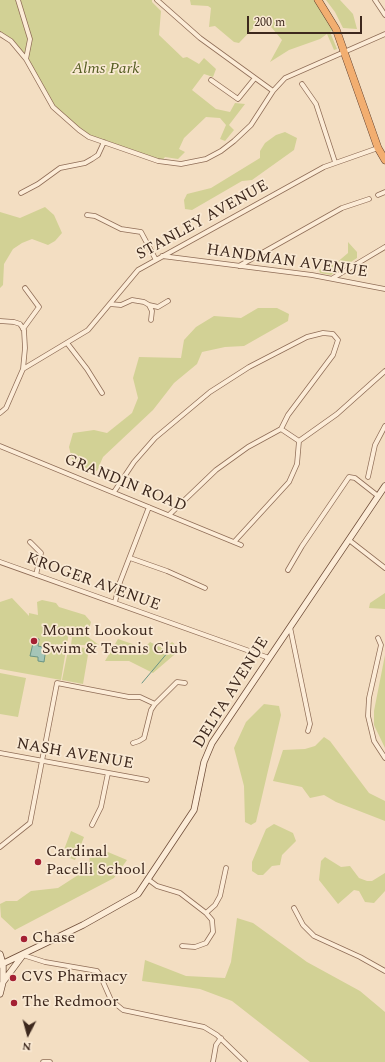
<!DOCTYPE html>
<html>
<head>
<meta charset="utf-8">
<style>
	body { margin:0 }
	#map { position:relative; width:385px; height:1062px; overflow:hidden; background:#f3dec2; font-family:Spectral,serif }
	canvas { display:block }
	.north { position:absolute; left:8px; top:1014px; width:40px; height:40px; -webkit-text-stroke:3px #f9e9d3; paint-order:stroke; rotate:186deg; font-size:11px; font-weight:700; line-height:16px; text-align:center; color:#3d281d }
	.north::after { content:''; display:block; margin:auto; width:14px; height:18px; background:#3d281d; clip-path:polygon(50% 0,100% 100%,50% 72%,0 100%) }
	.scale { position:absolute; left:247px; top:16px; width:115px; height:18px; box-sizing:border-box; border:2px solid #3d281d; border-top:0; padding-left:5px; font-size:12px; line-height:14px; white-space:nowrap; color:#3d281d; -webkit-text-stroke:3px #f9e9d3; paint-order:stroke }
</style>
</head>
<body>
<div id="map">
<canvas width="385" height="1062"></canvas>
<div class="north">N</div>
<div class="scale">200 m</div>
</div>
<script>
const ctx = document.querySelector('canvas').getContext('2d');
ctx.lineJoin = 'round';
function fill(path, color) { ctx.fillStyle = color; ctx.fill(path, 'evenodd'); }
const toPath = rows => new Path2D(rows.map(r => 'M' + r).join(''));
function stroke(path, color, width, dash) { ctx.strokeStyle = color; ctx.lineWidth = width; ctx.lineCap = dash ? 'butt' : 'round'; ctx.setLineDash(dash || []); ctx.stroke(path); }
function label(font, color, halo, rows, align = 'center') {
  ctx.font = font + ' Spectral,serif'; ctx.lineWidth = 3.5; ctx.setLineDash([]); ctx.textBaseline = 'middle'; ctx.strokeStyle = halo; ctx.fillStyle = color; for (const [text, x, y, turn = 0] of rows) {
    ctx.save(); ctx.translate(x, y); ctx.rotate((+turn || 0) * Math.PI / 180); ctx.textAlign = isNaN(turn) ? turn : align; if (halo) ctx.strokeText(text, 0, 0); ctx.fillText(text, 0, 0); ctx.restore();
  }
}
fill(toPath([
	[0,0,152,0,152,2,161,11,159,35,183,58,187,57,199,64,204,58,216,69,213,77,204,74,192,90,216,109,230,112,235,103,245,104,229,125,234,130,225,141,220,139,226,125,220,118,206,117,184,138,179,149,185,152,178,159,165,157,161,162,89,137,53,107,26,59,11,41,0,34],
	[190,0,318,0,336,29,330,32,337,49,334,50,327,34,320,39,289,50,270,62,282,40,267,22,259,22,239,43,234,42,215,26,209,27,211,8,208,6,191,5],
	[326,0,340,0,353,14,357,29,343,28,335,12],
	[285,132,297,138,294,150,252,180,242,181,192,210,185,209,184,200,187,194,211,188,260,158,260,151,265,143,276,135],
	[45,207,54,215,62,233,55,241,48,245,32,239,22,243,13,249,4,264,3,285,0,288,0,212,20,218],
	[348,242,357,252,357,258,331,275,320,273,319,270,335,264,348,253],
	[258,308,277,308,289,314,288,321,244,346,225,347,202,352,197,364,174,383,153,410,103,457,97,471,90,471,72,459,69,447,73,433,94,430,107,433,132,413,138,398,133,378,139,357,181,358,184,340,196,327,214,316,241,318],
	[385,593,385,609,369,608,370,603],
	[12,598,29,616,29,613,38,615,37,602,42,600,56,603,59,607,85,615,91,622,87,636,99,645,71,645,89,649,83,684,62,680,69,645,71,645,72,637,70,637,69,632,61,680,0,669,0,602],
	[118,639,144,648,150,642,164,649,172,642,181,649,153,673,129,661,105,661],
	[385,655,385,748,374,725,374,711],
	[0,673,26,678,18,717,0,714],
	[264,704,279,706,281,715,256,822,251,825,245,822,244,786,234,748,246,722],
	[324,737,330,741,369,793,385,801,385,821,336,802,324,795,310,798,302,787,273,781,283,750,305,749,315,746],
	[274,824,293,833,296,841,282,855,280,865,272,866,263,875,258,875,252,871,252,862,266,829],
	[71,831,84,837,75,860,62,855],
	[90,849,103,850,127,860,114,878,15,930,1,917,0,904,6,901,17,901,31,891,58,888,89,868],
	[325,857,341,867,350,866,359,878,367,881,372,881,385,873,385,891,374,903,365,902,359,891,354,890,338,904,319,880,321,861],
	[237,918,253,923,307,962,360,991,385,1012,385,1062,310,1062,232,1001,200,989,142,981,145,960,186,976,225,978,231,962]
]), '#d2d195');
const water = toPath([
	[34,639,39,639,38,646,46,648,44,662,38,661,38,657,30,656,34,639]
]);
fill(water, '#a5c5b7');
stroke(water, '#6a9484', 1);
stroke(toPath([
	[142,683,174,645]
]), '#6a9484', 1);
const minor = toPath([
	[18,0,30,39,26,59],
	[157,0,200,38,273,91],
	[375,0,385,15],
	[0,34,11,41,26,59,53,107,79,130,89,137,158,161,181,164,206,159,221,151,234,141,251,125,273,91,285,78,385,34],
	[211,80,238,99,255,78],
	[302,84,316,104,335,162],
	[21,193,38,184,60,168,85,163,92,159,98,155,104,142],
	[378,195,385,192],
	[87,215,95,216,121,229,141,232,156,260],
	[162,256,312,275,385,289],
	[239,266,342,208,369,199],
	[333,278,385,247],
	[110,304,121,305,132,300,144,302,149,305,152,311,151,320],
	[149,305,158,307,168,301],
	[0,321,14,322,20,324,24,330,25,348,23,369],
	[23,329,39,307,25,288],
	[67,343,87,369,102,393],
	[0,413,6,408,23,369,88,330,138,270,324,167,378,148],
	[299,441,337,414,385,371],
	[0,446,241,545],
	[368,477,375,445,385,426],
	[114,492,134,462,155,438,210,392,249,367,307,337,323,333,333,334,338,340,333,355,288,415,281,429],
	[169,515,216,470,248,447,281,429,299,441],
	[349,540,385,568],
	[235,541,289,482,297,464,299,441],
	[30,542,41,553,36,575],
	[130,558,167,571,205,588],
	[0,562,269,658],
	[288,570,302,546,349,477,355,478,378,496],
	[115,602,120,582,149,507],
	[290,627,310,724,308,731],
	[378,638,381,645,369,698,368,716,374,741,385,758],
	[133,743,139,741,144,738,151,710,155,704,177,682,185,683],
	[0,753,147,780],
	[92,825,101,807,108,773],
	[0,847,30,823,57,683,129,697,140,697,155,704],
	[149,880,157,886,180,893,206,913,212,920,213,932,206,943,195,947,182,946],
	[294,908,303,925,314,936,360,957,385,971],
	[206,913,215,905,220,896,226,868],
	[23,955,45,962,97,971,100,975,111,1000,123,1010,204,1027,217,1035,245,1062],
	[43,1062,50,1062],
	[213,1062,216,1045,221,1038]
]);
const secondary = toPath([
	[0,954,3,964,3,981],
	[0,965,83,925,138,894,194,810,204,762,212,743,385,486],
	[0,994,3,982,23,955]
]);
const trunk = toPath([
	[318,0,336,29,378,148,385,160]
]);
stroke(minor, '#8f6d57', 5.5);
stroke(secondary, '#704e3a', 7);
stroke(trunk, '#5c3c2c', 8);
stroke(minor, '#fcecd7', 4);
stroke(secondary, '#fcecd7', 5.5);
stroke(trunk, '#f2ae70', 7);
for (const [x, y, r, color] of [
	[34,641,4,"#a42033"],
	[38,862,4,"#a42033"],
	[24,939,4,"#a42033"],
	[13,978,4,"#a42033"],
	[14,1003,4,"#a42033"]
]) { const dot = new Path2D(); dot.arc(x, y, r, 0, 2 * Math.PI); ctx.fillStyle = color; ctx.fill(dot); stroke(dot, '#f9e9d3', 1.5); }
label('italic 16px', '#545c21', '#f9e9d3', [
	["Alms Park",106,70]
]);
label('16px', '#3d281d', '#f9e9d3', [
	["STANLEY AVENUE",203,221,-29],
	["HANDMAN AVENUE",287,262,8],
	["GRANDIN ROAD",125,484,22],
	["KROGER AVENUE",93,583,20],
	["DELTA AVENUE",232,693,-58],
	["NASH AVENUE",75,755,10]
]);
label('16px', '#3d281d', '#f9e9d3', [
	["Mount Lookout",42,632],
	["Swim & Tennis Club",42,650],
	["Cardinal",46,853],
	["Pacelli School",46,871],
	["Chase",32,939],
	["CVS Pharmacy",21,978],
	["The Redmoor",22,1003]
], 'left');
</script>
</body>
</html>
